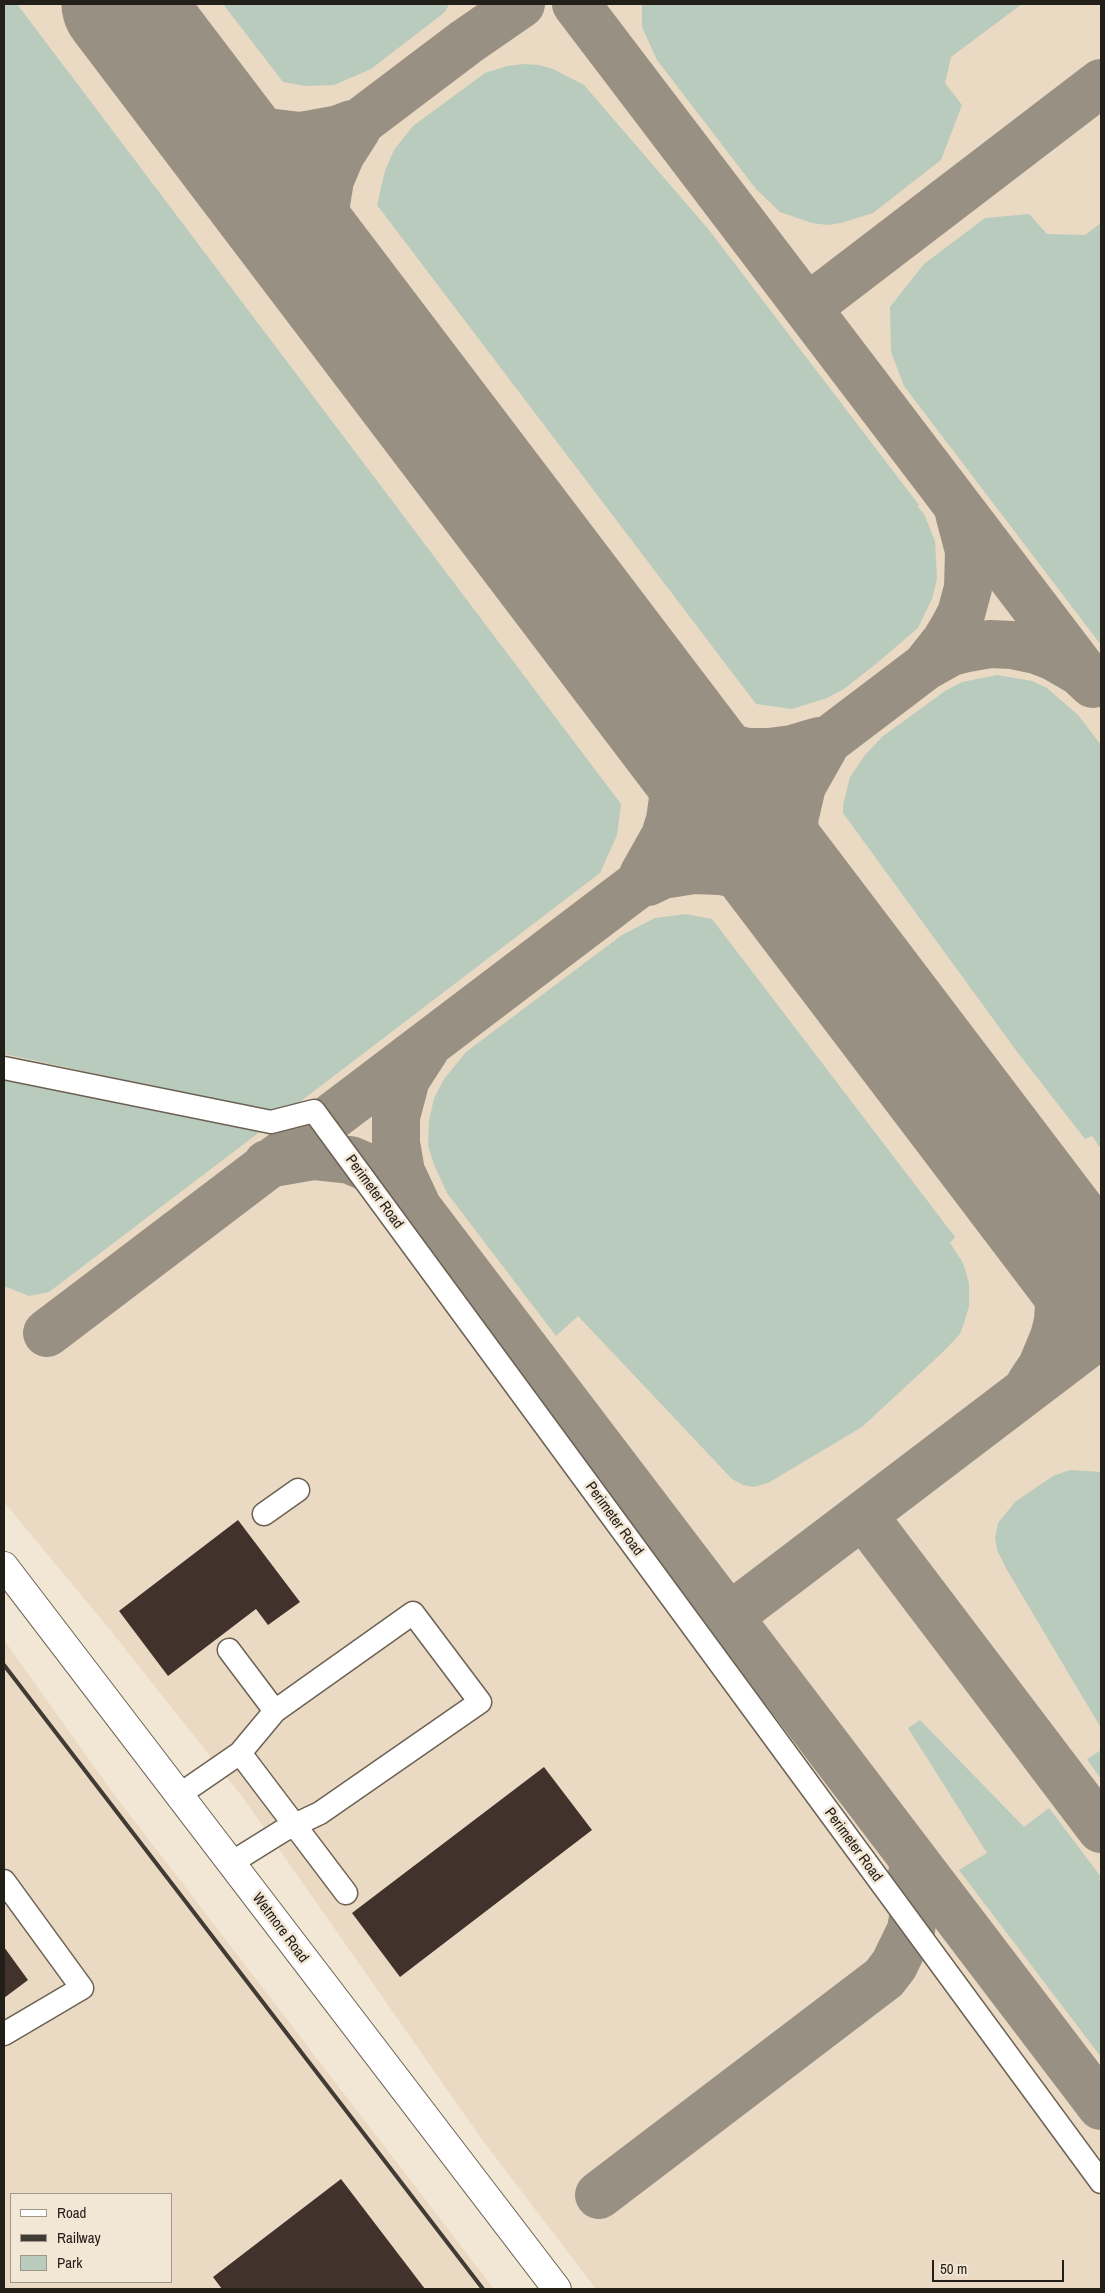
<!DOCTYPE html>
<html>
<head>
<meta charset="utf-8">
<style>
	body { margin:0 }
	#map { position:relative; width:1105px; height:2293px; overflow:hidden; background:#f2e6d5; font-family:"Archivo Narrow",sans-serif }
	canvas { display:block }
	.frame { position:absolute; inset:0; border:5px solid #221e18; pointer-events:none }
	.legend { position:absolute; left:10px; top:2193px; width:162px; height:90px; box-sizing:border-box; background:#f2e6d5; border:1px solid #9f9689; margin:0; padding:6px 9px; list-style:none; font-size:15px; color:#221e18 }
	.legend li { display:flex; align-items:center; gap:10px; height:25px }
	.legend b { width:25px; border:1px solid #9f9689 }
	.scale { position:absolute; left:932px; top:2260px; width:132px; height:22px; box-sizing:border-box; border:2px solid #221e18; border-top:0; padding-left:6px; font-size:15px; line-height:18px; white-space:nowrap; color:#221e18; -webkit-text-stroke:4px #f2e6d5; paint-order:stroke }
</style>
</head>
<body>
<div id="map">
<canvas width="1105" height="2293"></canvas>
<div class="frame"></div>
<ul class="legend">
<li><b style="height:6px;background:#fff"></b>Road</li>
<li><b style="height:6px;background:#403b34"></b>Railway</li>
<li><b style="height:14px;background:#b8cbbd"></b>Park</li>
</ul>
<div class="scale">50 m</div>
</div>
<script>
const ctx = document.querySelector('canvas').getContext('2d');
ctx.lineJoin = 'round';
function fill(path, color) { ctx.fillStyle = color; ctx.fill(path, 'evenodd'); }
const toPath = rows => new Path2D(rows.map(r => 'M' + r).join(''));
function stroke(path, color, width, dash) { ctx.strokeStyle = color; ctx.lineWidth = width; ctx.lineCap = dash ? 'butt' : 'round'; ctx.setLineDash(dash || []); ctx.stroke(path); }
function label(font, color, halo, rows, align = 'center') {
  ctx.font = font + ' "Archivo Narrow",sans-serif'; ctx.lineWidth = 5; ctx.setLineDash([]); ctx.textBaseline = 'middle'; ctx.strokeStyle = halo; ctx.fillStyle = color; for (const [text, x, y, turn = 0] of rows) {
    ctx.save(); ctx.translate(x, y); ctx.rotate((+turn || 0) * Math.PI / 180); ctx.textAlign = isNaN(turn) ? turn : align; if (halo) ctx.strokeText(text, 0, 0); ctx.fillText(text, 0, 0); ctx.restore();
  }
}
fill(toPath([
	[4,4,1101,4,1101,2289,596,2289,483,2141,244,1799,111,1631,4,1502],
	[4,1640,113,1793,494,2289,4,2289],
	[11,2194,171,2194,171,2282,11,2282]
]), '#ebdac3');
fill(toPath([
	[4,4,17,4,621,804,617,835,600,873,284,1114,4,1054],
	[223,4,449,4,445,12,371,69,334,85,305,86,283,82],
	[642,4,1022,4,951,57,945,83,962,105,941,160,873,213,841,223,827,225,812,223,780,212,756,189,657,60,642,27],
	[524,64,539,65,553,69,584,85,709,230,919,505,918,507,924,514,935,541,937,579,932,599,918,628,877,663,844,689,827,698,792,709,756,704,377,205,385,171,394,150,413,126,485,73,507,66],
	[1029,214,1047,234,1085,235,1101,223,1101,645,904,386,891,352,890,307,924,264,985,218],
	[997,675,1032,681,1047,688,1078,715,1101,745,1101,1149,1092,1136,1085,1139,1018,1053,843,813,843,805,850,777,865,755,883,736,945,691,962,682],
	[686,914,712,919,955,1237,950,1243,963,1263,969,1283,969,1306,965,1320,960,1334,943,1352,862,1427,768,1483,754,1487,743,1485,732,1479,578,1316,556,1336,447,1193,434,1165,428,1145,429,1121,434,1098,444,1079,466,1052,622,935,655,918],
	[4,1075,261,1131,49,1292,29,1296,4,1286],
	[1070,1470,1101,1472,1101,1728,1007,1570,997,1550,995,1538,998,1523,1015,1502,1053,1476],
	[920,1720,1024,1827,1049,1808,1101,1877,1101,2057,959,1870,987,1853,908,1728],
	[1101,1750,1101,1779,1087,1759]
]), '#b8cbbd');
stroke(toPath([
	[576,4,1081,668],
	[175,76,203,102,219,113,237,123,259,131,300,136,339,129,352,124],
	[357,129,341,154,330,180,326,204,325,231,329,256,337,276,363,323],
	[265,194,466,42,521,4],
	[807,308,1101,83],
	[926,666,945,642,954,627,961,614,968,588,969,551,959,513],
	[628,671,674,720,692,733,721,746,747,752,769,752,792,749,819,741],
	[643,875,665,836,670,820,674,791,672,763,669,748,658,721,645,701],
	[648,882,662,875,694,870,720,871,747,876,790,899,817,925],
	[824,930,801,881,795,856,793,835,795,816,802,786,824,747],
	[267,1164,313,1156,350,1160,381,1173,401,1187,408,1195,1101,2106],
	[1026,1197,1055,1254,1060,1288,1058,1321,1054,1337,1042,1366,1030,1384],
	[416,1204,401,1172,396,1143,396,1117,406,1079,426,1048],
	[1036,1206,1071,1238,1101,1253],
	[47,1333,926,666,951,652,967,648,990,644,1012,645,1036,650,1054,657,1080,672,1093,684],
	[863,1515,1101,1829],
	[730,1616,1101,1334],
	[599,2195,884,1978,894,1965,911,1930,916,1898,912,1874]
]), '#999084', 48);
stroke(toPath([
	[121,4,1101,1295]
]), '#999084', 119);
fill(toPath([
	[238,1520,300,1602,268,1625,256,1609,168,1676,119,1611],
	[544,1767,592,1830,400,1977,352,1913],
	[4,1947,28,1980,4,1998],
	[341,2179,425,2289,222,2289,213,2277]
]), '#42322c');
const minor = toPath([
	[4,1068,271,1122,314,1111,1101,2182],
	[264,1514,298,1490],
	[229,1650,275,1711],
	[240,1753,346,1893],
	[179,1795,240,1753,275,1711,413,1613,480,1702,320,1813,284,1830,231,1863],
	[4,1881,82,1988,4,2034]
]);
const major = toPath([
	[4,1566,557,2289]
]);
stroke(minor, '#6b6153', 25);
stroke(major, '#6b6153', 30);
stroke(minor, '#fff', 22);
stroke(major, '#fff', 28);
stroke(toPath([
	[4,1665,483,2289]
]), '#403b34', 4);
label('15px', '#221e18', '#f2e6d5', [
	["Perimeter Road",374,1192,54],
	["Perimeter Road",614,1519,54],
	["Perimeter Road",853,1845,54],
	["Wetmore Road",280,1928,53]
]);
</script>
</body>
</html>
